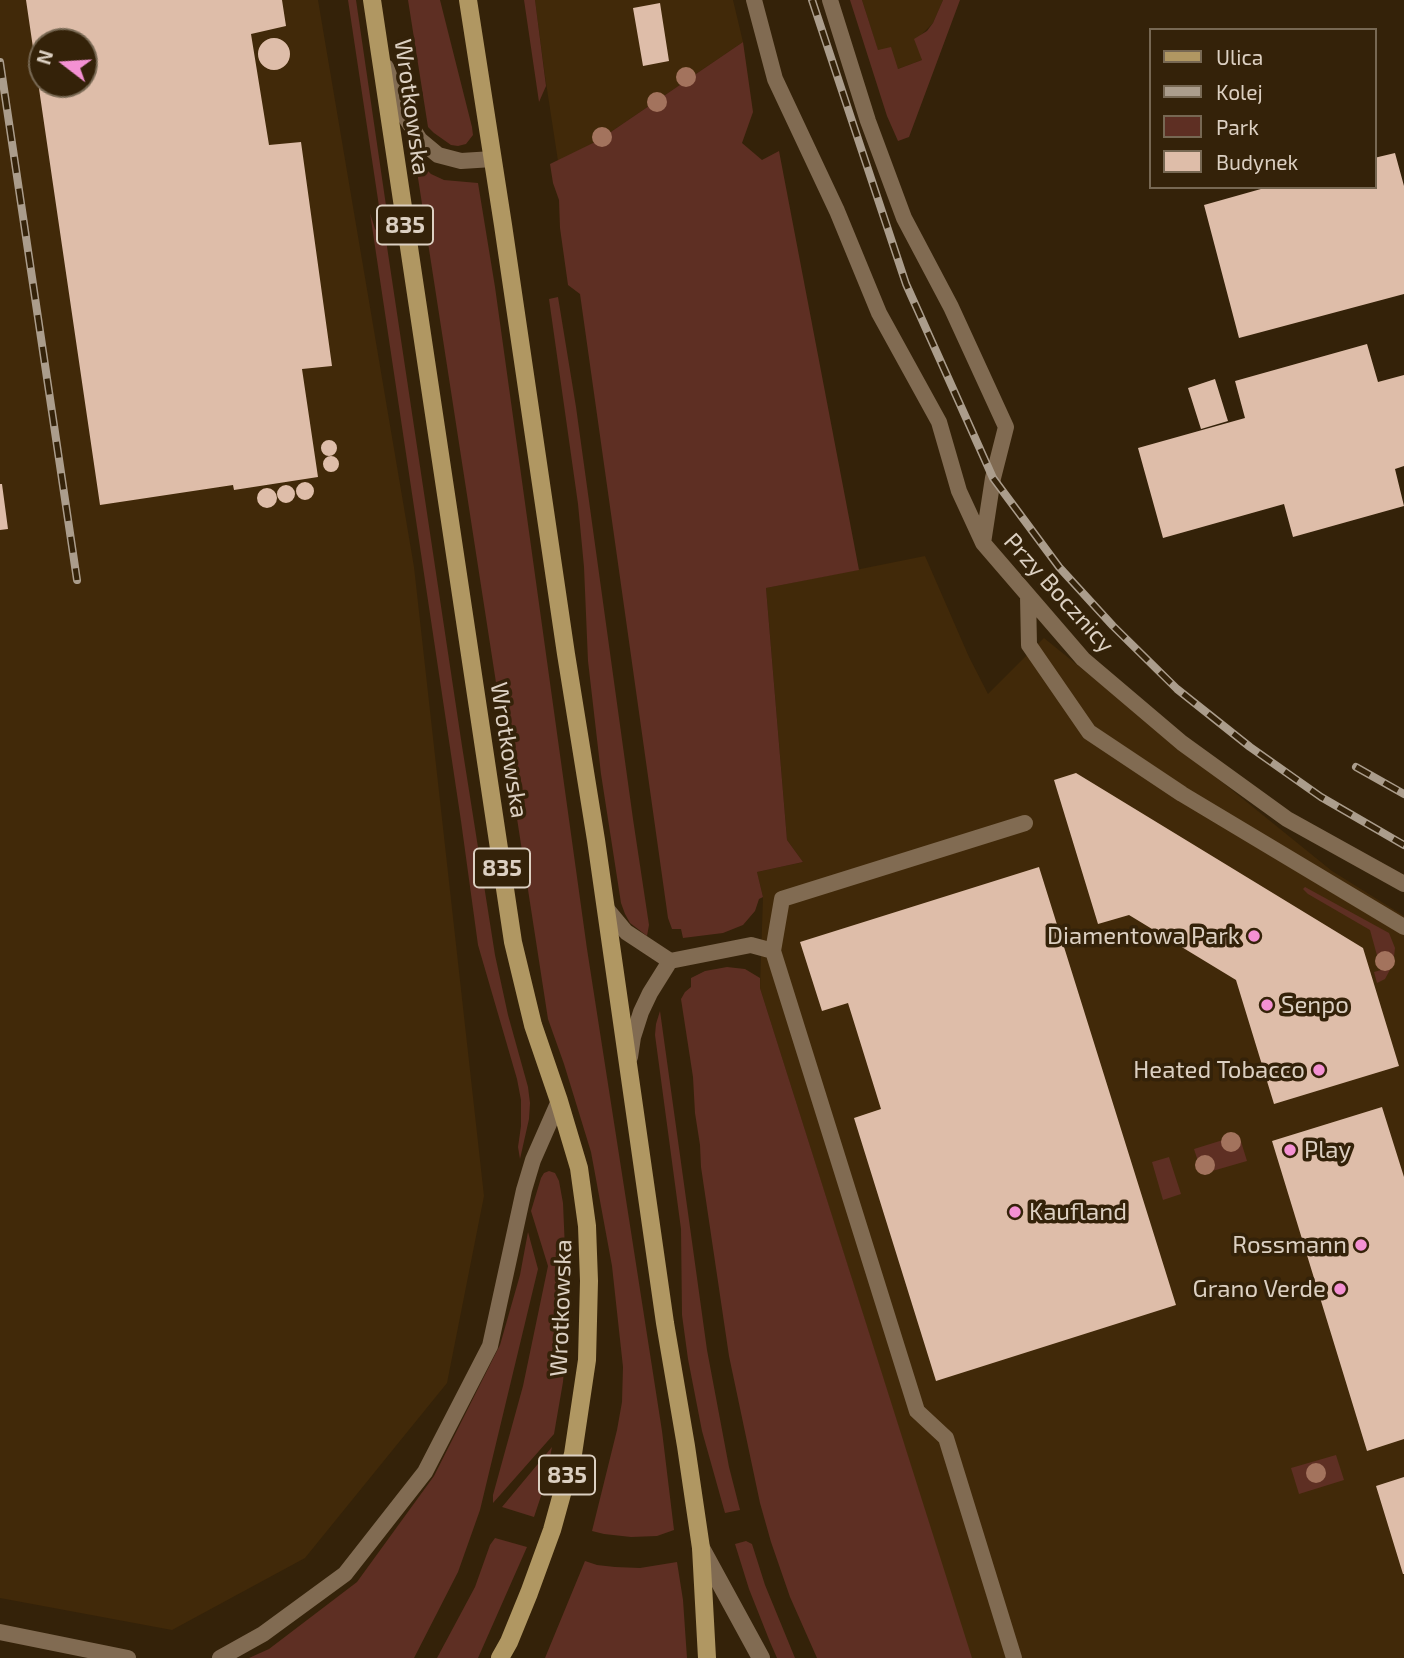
<!DOCTYPE html>
<html>
<head>
<meta charset="utf-8">
<style>
	body { margin:0 }
	#map { position:relative; width:1404px; height:1658px; overflow:hidden; background:#342209; font-family:"Exo 2",sans-serif }
	canvas { display:block }
	.legend { position:absolute; left:1149px; top:28px; width:228px; height:161px; box-sizing:border-box; background:#342209; border:2px solid #776853; margin:0; padding:9px 12px; list-style:none; font-size:21px; color:#dcd0c2 }
	.legend li { display:flex; align-items:center; gap:14px; height:35px }
	.legend b { width:35px; border:2px solid #776853 }
	.north { position:absolute; left:28px; top:28px; width:70px; height:70px; box-sizing:border-box; background:#342209; border:2px solid #776853; border-radius:50%; rotate:287deg; font-size:19px; font-weight:700; line-height:28px; text-align:center; color:#dcd0c2 }
	.north::after { content:''; display:block; margin:auto; width:24px; height:32px; background:#f491d3; clip-path:polygon(50% 0,100% 100%,50% 72%,0 100%) }
</style>
</head>
<body>
<div id="map">
<canvas width="1404" height="1658"></canvas>
<ul class="legend">
<li><b style="height:9px;background:#b09762"></b>Ulica</li>
<li><b style="height:9px;background:#ab9d8c"></b>Kolej</li>
<li><b style="height:19px;background:#5e2f23"></b>Park</li>
<li><b style="height:19px;background:#debda9"></b>Budynek</li>
</ul>
<div class="north">N</div>
</div>
<script>
const ctx = document.querySelector('canvas').getContext('2d');
ctx.lineJoin = 'round';
function fill(path, color) { ctx.fillStyle = color; ctx.fill(path, 'evenodd'); }
const toPath = rows => new Path2D(rows.map(r => 'M' + r).join(''));
function stroke(path, color, width, dash) { ctx.strokeStyle = color; ctx.lineWidth = width; ctx.lineCap = dash ? 'butt' : 'round'; ctx.setLineDash(dash || []); ctx.stroke(path); }
function label(font, color, halo, rows, align = 'center') {
  ctx.font = font + ' "Exo 2",sans-serif'; ctx.lineWidth = 7; ctx.setLineDash([]); ctx.textBaseline = 'middle'; ctx.strokeStyle = halo; ctx.fillStyle = color; for (const [text, x, y, turn = 0] of rows) {
    ctx.save(); ctx.translate(x, y); ctx.rotate((+turn || 0) * Math.PI / 180); ctx.textAlign = isNaN(turn) ? turn : align; if (halo) ctx.strokeText(text, 0, 0); ctx.fillText(text, 0, 0); ctx.restore();
  }
}
fill(toPath([
	[0,0,318,0,414,567,484,1196,447,1383,305,1558,172,1630,0,1598],
	[42,42,84,42,84,84,42,84],
	[535,0,733,0,743,42,599,140,558,161,545,76],
	[862,0,943,0,933,23,921,35,922,60,898,69,878,51],
	[925,556,969,657,988,694,1044,638,1332,871,1404,916,1404,1658,971,1658,760,988,763,897,757,872,803,862,787,840,766,588]
]), '#412909');
fill(toPath([
	[348,0,356,0,389,226,383,222,380,213],
	[408,0,440,0,472,127,473,135,466,144,458,146,451,145,434,133,428,127],
	[524,0,535,0,546,86,539,102],
	[850,0,862,0,878,50,891,47,898,69,922,60,914,39,927,31,933,23,943,0,960,0,909,137,898,141,887,116],
	[743,42,753,112,742,143,762,160,779,151,859,570,766,588,787,840,803,862,757,872,763,897,759,899,755,911,743,925,723,933,683,938,681,929,672,929,668,918,580,294,568,285,560,228,559,200,553,183,550,164,599,140],
	[420,163,431,174,444,180,478,183,495,287,587,949,662,1431,674,1530,657,1536,631,1537,604,1534,592,1531,617,1430,622,1402,623,1367,612,1266,591,1152,564,1064,548,1019,416,165],
	[370,213,375,229,386,240,462,746,495,955,508,1015,528,1087,530,1103,529,1119,520,1159,518,1147,521,1126,521,1100,517,1079,478,945,461,821],
	[558,297,576,407,633,819,649,925,647,936,630,923,625,914,621,903,601,774,588,661,584,567,578,504,549,299],
	[1305,887,1389,933,1395,948,1394,957,1392,966,1385,979,1377,983,1374,972,1381,970,1370,930,1308,894,1303,889],
	[727,967,745,969,760,978,760,988,972,1658,817,1658,790,1597,771,1542,760,1503,729,1356,701,1167,700,1145,695,1113,693,1077,681,999,685,992,691,987,691,978,705,971],
	[660,1011,707,1350,729,1467,740,1510,725,1513,702,1431,688,1359,682,1315,681,1229,655,1035,656,1024],
	[1239,1135,1247,1161,1202,1174,1194,1149],
	[1169,1157,1181,1194,1163,1200,1152,1162],
	[549,1171,555,1173,559,1181,563,1203,568,1319,563,1382,554,1434,493,1503,493,1495,523,1386,548,1266,531,1211,541,1178,544,1173],
	[528,1232,538,1269,480,1510,458,1572,414,1658,249,1658,269,1649,357,1582,434,1476,500,1345,520,1275],
	[552,1447,544,1487,534,1517,502,1507],
	[1336,1455,1344,1480,1299,1494,1291,1468],
	[495,1538,527,1547,478,1658,437,1658,475,1587,490,1545],
	[746,1541,752,1544,765,1585,795,1658,777,1658,770,1642,749,1589,735,1544],
	[585,1561,597,1565,615,1567,640,1568,677,1562,683,1600,687,1658,545,1658]
]), '#5e2f23');
fill(toPath([
	[26,0,282,0,286,26,251,34,269,145,301,142,332,366,302,369,318,477,234,490,233,485,100,505],
	[42,42,84,42,84,84,42,84],
	[660,3,669,61,643,66,633,8],
	'258 54a16 16 0 1 1 32 0a16 16 0 1 1-32 0Z',
	[1395,153,1404,186,1404,294,1239,338,1204,205,1268,187,1374,187,1374,158],
	[1367,344,1378,382,1404,375,1404,466,1395,469,1404,506,1293,537,1284,504,1163,538,1138,448,1245,418,1235,381],
	[1215,379,1228,421,1201,429,1188,388],
	'321 448a8 8 0 1 1 16 0a8 8 0 1 1-16 0Z',
	'323 464a8 8 0 1 1 16 0a8 8 0 1 1-16 0Z',
	'296 491a9 9 0 1 1 18 0a9 9 0 1 1-18 0Z',
	[0,484,2,484,8,529,0,530],
	'277 494a9 9 0 1 1 18 0a9 9 0 1 1-18 0Z',
	'257 498a10 10 0 1 1 20 0a10 10 0 1 1-20 0Z',
	[1076,773,1363,948,1399,1066,1274,1104,1236,980,1129,915,1098,924,1054,780],
	[1039,867,1176,1305,936,1381,854,1118,881,1109,848,1003,822,1011,800,942],
	[1382,1107,1404,1177,1404,1439,1367,1451,1272,1141],
	[1404,1477,1404,1574,1403,1574,1376,1486]
]), '#debda9');
stroke(toPath([
	[754,0,775,79,837,211,879,313,939,422,959,491,983,543,1083,659,1182,743,1287,819,1404,884],
	[830,0,868,121,904,218,951,307,1006,427,993,478,983,543],
	[386,67,404,115,420,140,438,155,461,161,493,159],
	[1028,596,1029,645,1089,732,1182,794,1404,927],
	[606,908,626,932,670,961,751,945,773,951,917,1411,946,1438,1014,1658],
	[773,951,782,899,1025,823],
	[630,1057,633,1037,641,1012,650,993,670,961],
	[0,1632,128,1658],
	[220,1658,263,1634,345,1574,425,1472,490,1346,524,1190,533,1160,559,1101]
]), '#816b52', 16);
stroke(toPath([
	[701,1548,761,1658]
]), '#816b52', 18);
stroke(toPath([
	[372,0,513,942,533,1025,559,1101,579,1168,587,1226,589,1281,587,1360,573,1454,552,1530,529,1593,509,1642,500,1658],
	[468,0,503,225,566,654,596,840,665,1323,686,1446,701,1548,707,1658]
]), '#b09762', 18);
const rail = toPath([
	[812,0,906,284,993,478,1059,567,1113,626,1177,689,1250,747,1321,797,1404,845],
	[0,62,77,580],
	[1356,767,1404,794]
]);
stroke(rail, '#ab9d8c', 8);
stroke(rail, '#342209', 5, [16]);
ctx.fillStyle = '#a3735d';
for (const [x, y] of [
	[686,77],
	[657,102],
	[602,137],
	[1385,961],
	[1231,1142],
	[1205,1165],
	[1316,1473]
]) { ctx.beginPath(); ctx.arc(x, y, 10, 0, 2 * Math.PI); ctx.fill(); }
for (const [x, y, r, color] of [
	[1254,936,7,"#f491d3"],
	[1267,1005,7,"#f491d3"],
	[1319,1070,7,"#f491d3"],
	[1290,1150,7,"#f491d3"],
	[1015,1212,7,"#f491d3"],
	[1361,1245,7,"#f491d3"],
	[1340,1289,7,"#f491d3"]
]) { const dot = new Path2D(); dot.arc(x, y, r, 0, 2 * Math.PI); ctx.fillStyle = color; ctx.fill(dot); stroke(dot, '#342209', 2.5); }
for (const [x, y, w] of [
	[405,225,56],
	[502,868,56],
	[567,1475,56]
]) { const box = new Path2D(); box.roundRect(x - w / 2, y - 19.5, w, 39, 5); ctx.fillStyle = '#342209'; ctx.fill(box); stroke(box, '#dcd0c2', 2); }
label('bold 23px', '#dcd0c2', null, [
	["835",405,225],
	["835",502,868],
	["835",567,1475]
]);
label('24px', '#dcd0c2', '#342209', [
	["Wrotkowska",412,107,82],
	["Przy Bocznicy",1059,593,48],
	["Wrotkowska",509,750,81],
	["Wrotkowska",561,1308,-88]
]);
label('24px', '#dcd0c2', '#342209', [
	["Diamentowa Park",1240,936],
	["Senpo",1281,1005,"left"],
	["Heated Tobacco",1305,1070],
	["Play",1304,1150,"left"],
	["Kaufland",1029,1212,"left"],
	["Rossmann",1347,1245],
	["Grano Verde",1326,1289]
], 'right');
</script>
</body>
</html>
